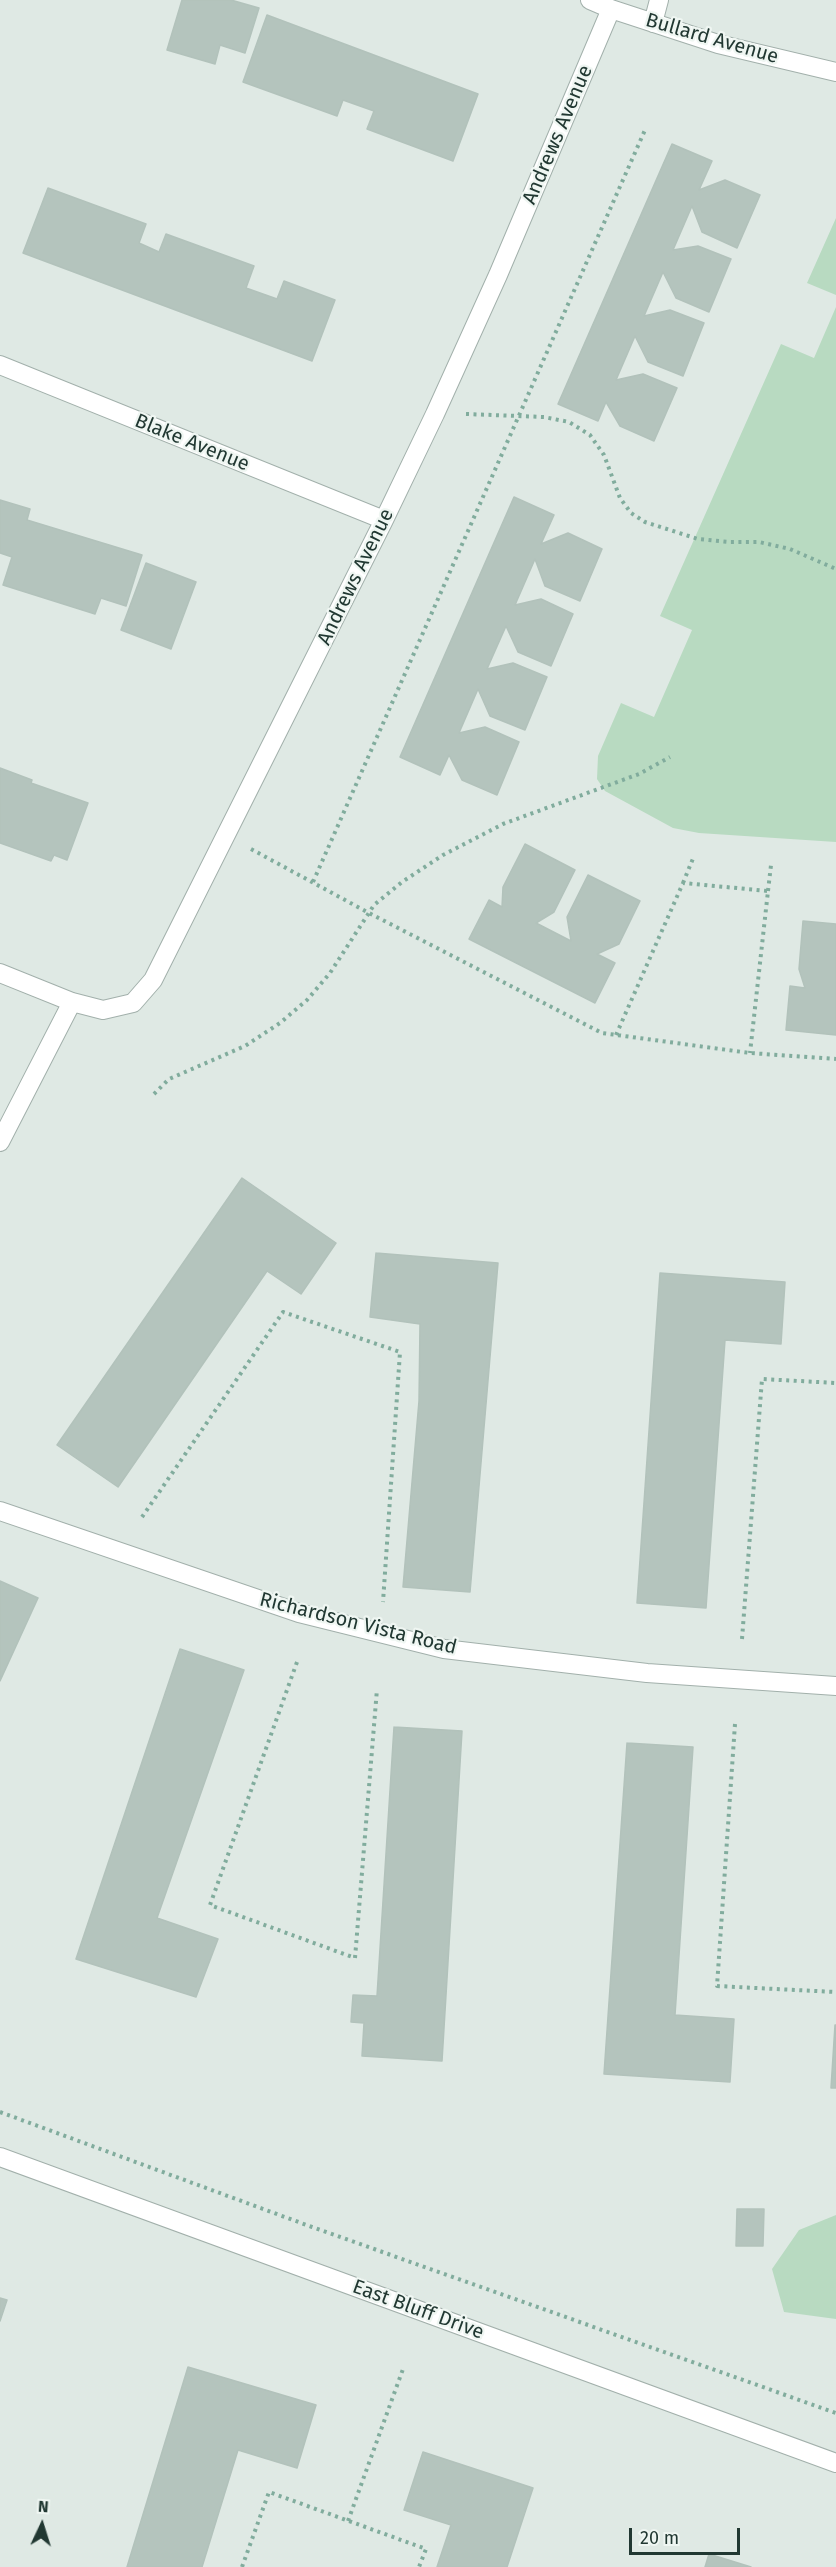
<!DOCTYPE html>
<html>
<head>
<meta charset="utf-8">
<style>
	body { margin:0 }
	#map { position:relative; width:836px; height:2567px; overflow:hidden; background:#dfe9e4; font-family:"Fira Sans",sans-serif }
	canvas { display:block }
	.north { position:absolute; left:12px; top:2495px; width:60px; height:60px; -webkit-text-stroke:4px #eff6f2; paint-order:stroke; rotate:4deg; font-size:16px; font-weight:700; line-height:24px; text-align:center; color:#213832 }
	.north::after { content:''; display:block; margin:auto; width:21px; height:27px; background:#213832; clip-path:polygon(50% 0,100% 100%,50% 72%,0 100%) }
	.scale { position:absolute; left:629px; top:2528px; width:111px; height:27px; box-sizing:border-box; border:3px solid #213832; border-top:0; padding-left:8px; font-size:18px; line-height:21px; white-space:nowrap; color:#213832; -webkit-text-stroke:4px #eff6f2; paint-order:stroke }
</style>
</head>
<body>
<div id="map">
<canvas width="836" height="2567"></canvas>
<div class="north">N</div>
<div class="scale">20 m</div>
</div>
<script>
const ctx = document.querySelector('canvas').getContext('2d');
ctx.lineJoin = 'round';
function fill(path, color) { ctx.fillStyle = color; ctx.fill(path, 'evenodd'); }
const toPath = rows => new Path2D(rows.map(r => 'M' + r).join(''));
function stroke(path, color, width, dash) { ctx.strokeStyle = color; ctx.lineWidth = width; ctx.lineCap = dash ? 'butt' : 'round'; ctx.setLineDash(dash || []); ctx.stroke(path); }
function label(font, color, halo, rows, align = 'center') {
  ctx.font = font + ' "Fira Sans",sans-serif'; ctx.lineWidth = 4.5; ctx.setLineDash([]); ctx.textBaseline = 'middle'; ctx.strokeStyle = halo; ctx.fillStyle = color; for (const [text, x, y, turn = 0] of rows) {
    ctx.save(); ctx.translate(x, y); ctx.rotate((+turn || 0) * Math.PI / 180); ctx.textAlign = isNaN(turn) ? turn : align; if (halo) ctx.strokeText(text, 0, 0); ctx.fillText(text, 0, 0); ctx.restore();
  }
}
fill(toPath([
	[836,218,836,295,807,283],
	[836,307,836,842,699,833,673,828,605,791,597,779,598,756,621,703,654,717,692,630,660,616,781,344,814,358],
	[836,2215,836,2319,784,2312,772,2269,799,2230]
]), '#b8dac1');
const building = toPath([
	[182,0,231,0,259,8,245,53,220,45,215,64,167,50,182,0],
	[267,15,478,94,453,161,367,129,374,111,343,100,337,116,243,82,267,15],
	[672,144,712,161,699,190,725,180,760,195,737,248,702,232,692,206,673,250,698,246,731,259,709,312,676,298,663,272,644,316,670,310,704,323,683,376,648,362,635,336,616,380,643,374,677,388,654,441,620,426,606,402,598,421,558,404,672,144],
	[48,188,146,224,139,243,159,252,166,234,254,266,246,288,277,299,284,281,335,300,312,361,23,253,48,188],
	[514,497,554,515,541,544,568,533,602,549,580,601,545,586,535,559,515,605,541,599,573,614,551,666,518,652,506,626,487,669,513,663,547,677,525,730,490,716,478,689,459,733,485,727,519,742,497,795,462,780,449,755,440,775,400,757,514,497],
	[0,500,30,509,27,520,142,555,126,606,101,598,95,614,3,585,12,557,0,553,0,500],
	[146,563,196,582,171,649,121,630,146,563],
	[0,768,32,780,31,783,88,803,67,860,54,855,51,861,0,843,0,768],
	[525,844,575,870,554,912,536,923,571,941,567,917,588,875,640,901,619,944,597,954,615,963,595,1003,469,939,489,900,502,907,503,887,525,844],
	[803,921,836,924,836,1035,786,1030,790,986,805,988,799,969,803,921],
	[242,1178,336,1243,301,1294,267,1271,118,1487,57,1445,242,1178],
	[376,1253,498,1263,470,1592,403,1587,419,1401,420,1324,370,1317,376,1253],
	[660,1273,785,1282,781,1344,725,1340,706,1608,637,1603,660,1273],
	[0,1581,38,1598,0,1681,0,1581],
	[180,1649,244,1670,157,1918,218,1939,196,1997,76,1959,180,1649],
	[394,1727,462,1731,442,2061,362,2056,364,2023,351,2022,353,1995,377,1996,394,1727],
	[627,1743,693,1747,675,2015,734,2019,730,2082,604,2074,627,1743],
	[835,2025,836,2025,836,2088,831,2088,835,2025],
	[737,2209,764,2209,763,2246,736,2246,737,2209],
	[0,2298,7,2300,0,2321,0,2298],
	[188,2367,316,2405,297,2468,238,2450,202,2567,127,2567,188,2367],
	[423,2452,533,2488,507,2567,437,2567,451,2525,404,2510,423,2452],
	[709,2554,751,2567,705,2567,709,2554]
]);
fill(building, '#b4c4bd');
stroke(building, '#b2c2bb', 1.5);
const minor = toPath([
	[590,0,611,9,718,44,836,72],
	[653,23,659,0],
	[0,365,384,520],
	[0,973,72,1002,103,1010,133,1003,153,980,384,520,435,414,498,275,611,9],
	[0,1142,72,1002],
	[0,1511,299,1613,444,1649,647,1673,836,1686],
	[0,2157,836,2463]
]);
stroke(minor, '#a2b0ab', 20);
stroke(toPath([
	[466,414,544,417,569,422,590,435,604,455,620,498,631,513,645,522,698,539,729,542,759,542,790,549,836,569],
	[251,849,369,913,602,1033,750,1053,836,1059],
	[313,882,645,130],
	[683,883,694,856],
	[768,891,771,865],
	[616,1035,683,883,768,891,750,1053],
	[154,1094,169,1079,245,1046,280,1023,307,1000,330,973,374,905,402,882,443,855,503,824,639,774,670,757],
	[142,1517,283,1312,400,1352,383,1602],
	[742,1639,762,1379,836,1383],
	[297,1662,210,1905,355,1958,377,1689],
	[735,1724,717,1986,836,1992],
	[0,2112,312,2227,836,2413],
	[348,2521,403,2369],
	[242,2567,269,2492,426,2549,419,2567]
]), '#81ac9d', 4, [3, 4.5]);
stroke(minor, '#fff', 18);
label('20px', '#213832', '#eff6f2', [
	["Bullard Avenue",712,39,16],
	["Andrews Avenue",558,135,-67],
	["Blake Avenue",192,443,22],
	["Andrews Avenue",356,577,-64],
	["Richardson Vista Road",358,1624,14],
	["East Bluff Drive",418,2310,20]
]);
</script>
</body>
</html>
